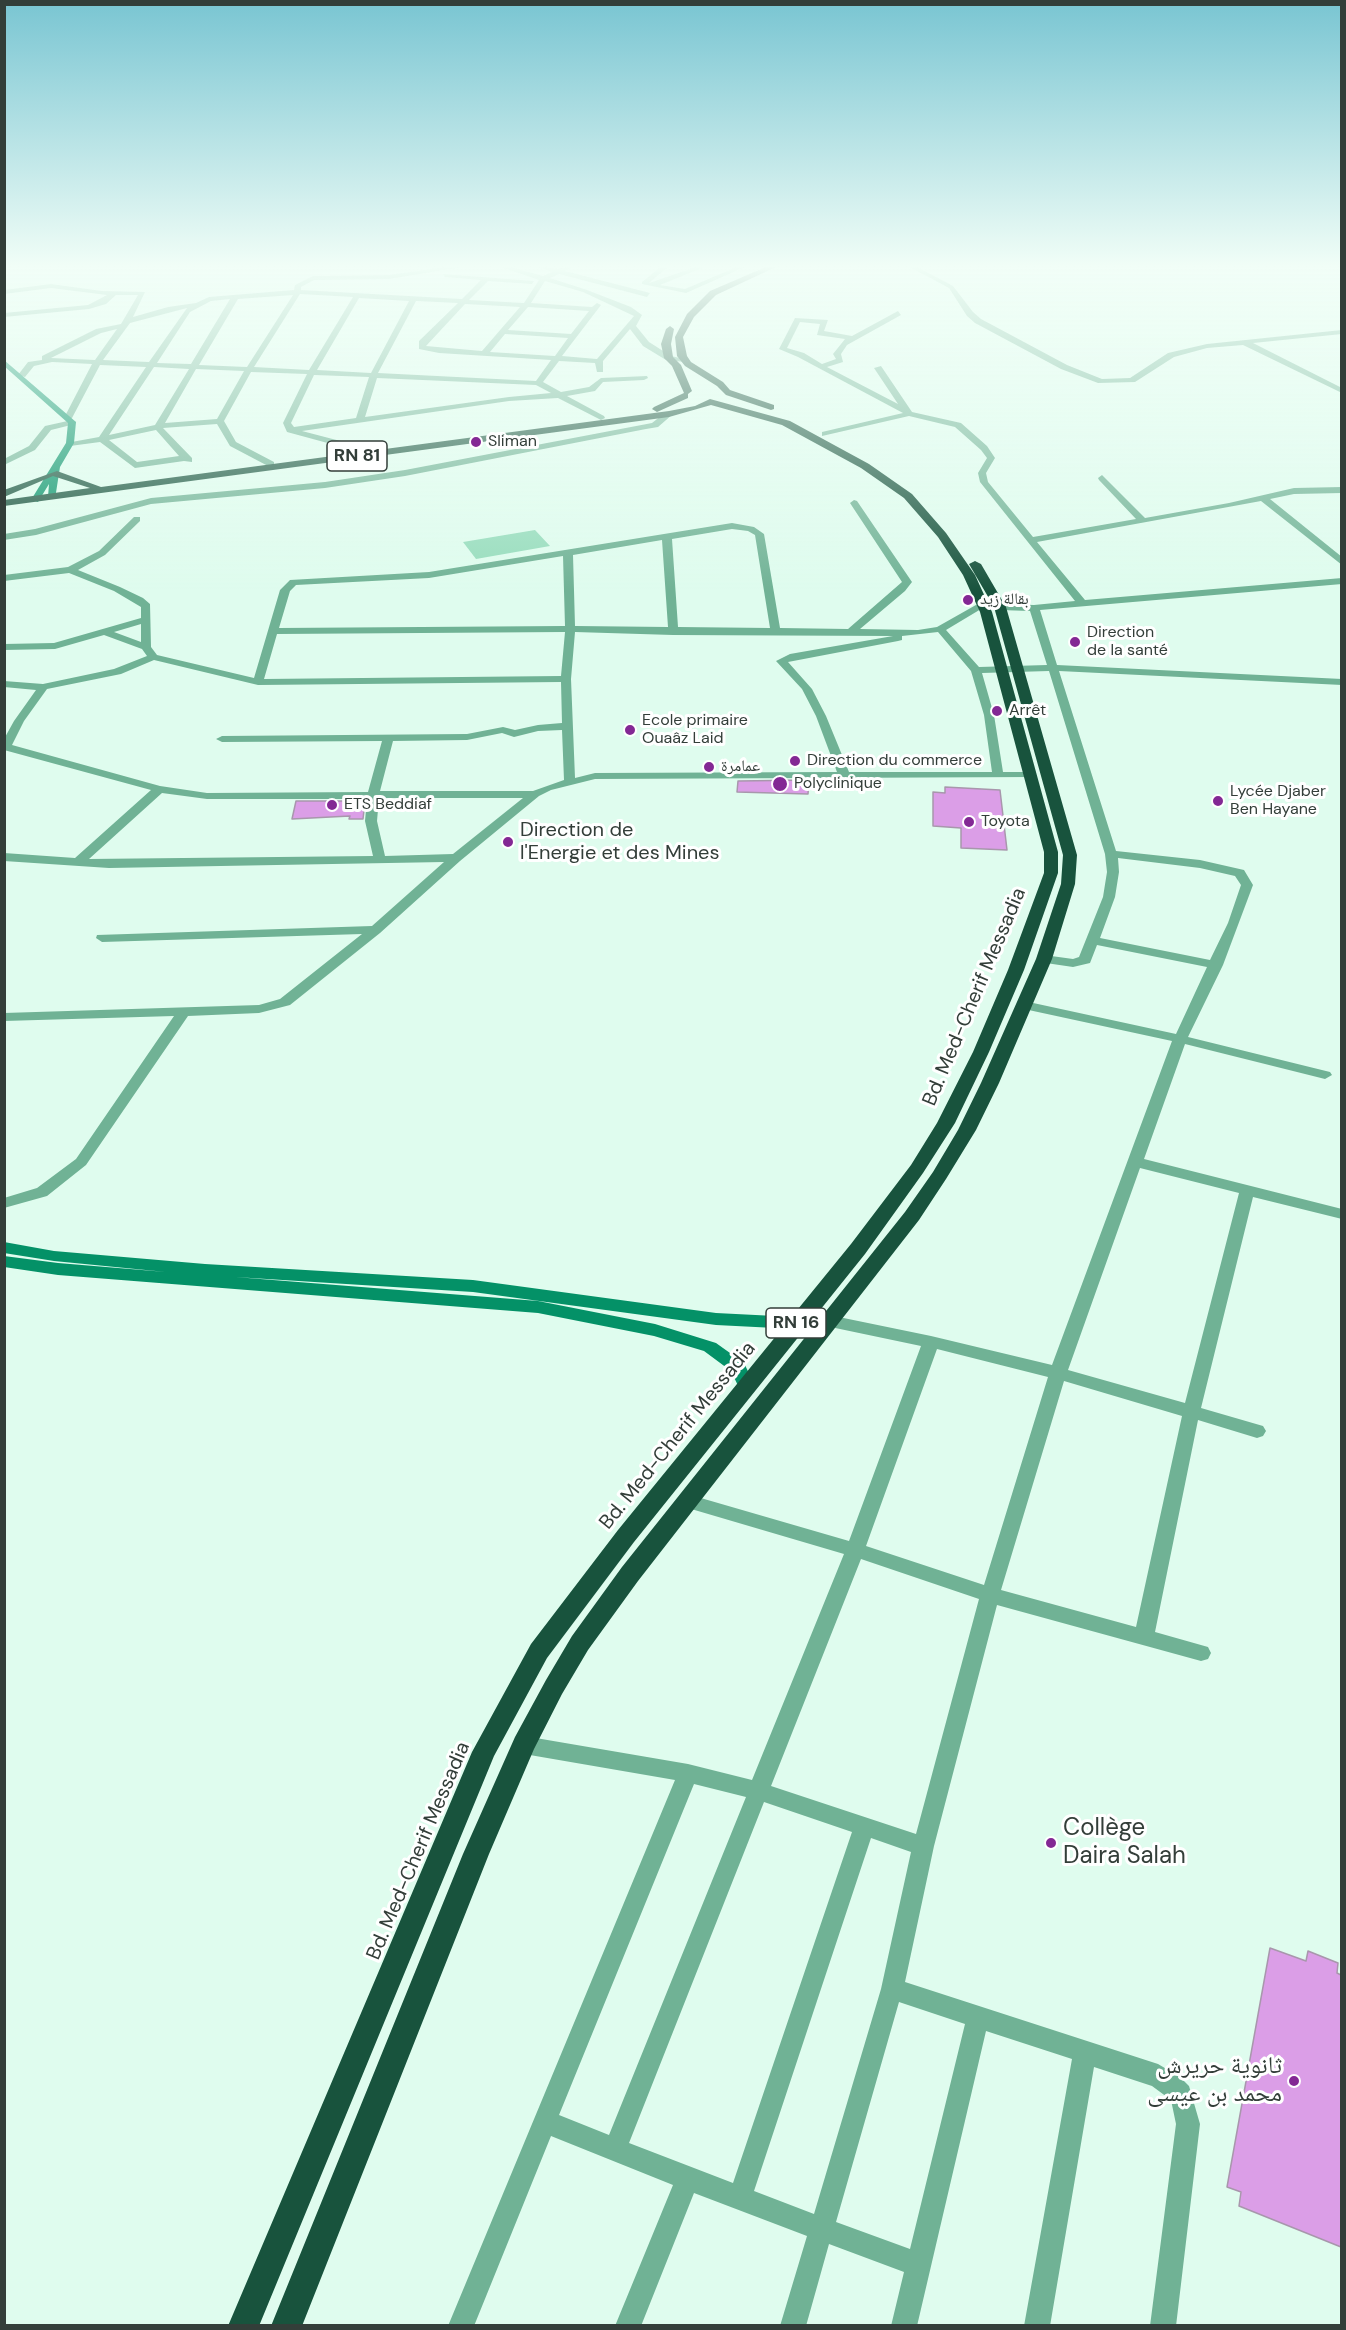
<!DOCTYPE html>
<html>
<head>
<meta charset="utf-8">
<style>
	body { margin:0 }
	#map { position:relative; width:1346px; height:2330px; overflow:hidden; background:#dffcee; font-family:"DM Sans",sans-serif }
	canvas { display:block }
	.frame { position:absolute; inset:0; border:6px solid #333e39; pointer-events:none }
</style>
</head>
<body>
<div id="map">
<canvas width="1346" height="2330"></canvas>
<div class="frame"></div>
</div>
<script>
const ctx = document.querySelector('canvas').getContext('2d');
ctx.lineJoin = 'round';
function fill(path, color) { ctx.fillStyle = color; ctx.fill(path, 'evenodd'); }
const toPath = rows => new Path2D(rows.map(r => 'M' + r).join(''));
function stroke(path, color, width, dash) { ctx.strokeStyle = color; ctx.lineWidth = width; ctx.lineCap = dash ? 'butt' : 'round'; ctx.setLineDash(dash || []); ctx.stroke(path); }
function label(font, color, halo, rows, align = 'center') {
  ctx.font = font + ' "DM Sans","Noto Naskh Arabic",sans-serif'; ctx.lineWidth = 6; ctx.setLineDash([]); ctx.textBaseline = 'middle'; ctx.strokeStyle = halo; ctx.fillStyle = color; for (const [text, x, y, turn = 0] of rows) {
    ctx.save(); ctx.translate(x, y); ctx.rotate((+turn || 0) * Math.PI / 180); ctx.textAlign = isNaN(turn) ? turn : align; if (halo) ctx.strokeText(text, 0, 0); ctx.fillText(text, 0, 0); ctx.restore();
  }
}
fill(toPath([
	[535,530,550,546,476,559,463,542]
]), '#96dcbc');
const building = toPath([
	[809,780,808,794,737,792,738,781,809,780],
	[945,787,1000,790,1007,850,961,848,961,828,933,826,933,792,945,793,945,787],
	[296,801,365,801,363,819,349,819,350,816,292,819,296,801],
	[1270,1948,1306,1961,1308,1951,1338,1963,1337,1973,1341,1975,1341,2247,1239,2206,1241,2192,1227,2187,1270,1948]
]);
fill(building, '#db9ee7');
stroke(building, '#a897ac', 1.5);
fill(toPath([
	[453,266,468,266,389,279,314,280,301,287,301,290,462,299,481,280,445,277,443,274,534,281,532,284,488,281,469,300,524,303,539,280,498,266,507,266,543,276,552,272,535,266,558,269,573,266,565,271,650,293,647,297,559,274,550,278,587,290,631,307,642,315,636,326,649,342,671,356,689,360,685,362,666,360,643,346,630,329,603,361,603,372,597,372,595,363,559,361,543,382,561,392,589,387,601,378,647,376,648,378,644,380,603,382,595,391,567,396,604,416,605,418,601,420,558,398,509,401,302,431,371,449,372,451,368,454,287,432,283,423,307,374,251,372,224,421,236,442,274,462,274,466,268,466,230,446,217,424,163,428,192,458,192,462,184,461,135,468,100,442,70,446,66,443,99,437,146,367,100,365,72,418,68,420,64,418,92,364,52,362,34,366,25,377,18,375,28,362,42,360,42,356,96,329,121,324,138,295,116,295,106,304,89,309,4,317,4,313,88,305,107,295,51,288,4,294,4,290,51,284,102,291,145,292,133,317,168,307,196,303,209,297,294,290,295,285,313,276,389,275,453,266],
	[545,281,583,292,634,316,597,359,562,356,601,305,597,303,592,307,531,303,545,281],
	[300,294,353,297,309,370,254,367,300,294],
	[293,295,247,367,199,365,238,299,293,295],
	[359,298,409,301,371,373,317,370,359,298],
	[230,299,191,364,157,363,190,312,211,301,230,299],
	[416,301,458,303,419,341,419,349,439,353,551,360,536,381,378,373,416,301],
	[465,304,520,307,482,351,426,346,465,304],
	[528,307,589,311,571,334,508,330,528,307],
	[187,308,149,362,103,360,130,323,187,308],
	[117,329,95,360,51,358,101,333,117,329],
	[505,334,568,338,555,356,490,352,505,334],
	[154,367,189,369,155,425,109,435,154,367],
	[196,369,244,371,217,419,165,423,196,369],
	[314,375,369,377,356,418,294,427,291,423,314,375],
	[377,378,536,385,551,393,509,397,365,417,377,378],
	[156,430,179,456,137,462,109,440,156,430],
	[662,266,669,266,649,283,699,266,707,266,660,285,685,289,739,266,747,266,686,293,642,284,642,282,662,266],
	[908,266,915,266,953,286,973,312,981,319,1067,365,1102,379,1130,378,1168,353,1207,344,1342,330,1342,334,1253,343,1342,388,1342,393,1243,345,1207,348,1174,357,1135,382,1098,383,1061,369,975,323,967,316,949,288,908,266],
	[898,311,901,315,847,345,841,354,843,362,827,367,898,404,874,368,881,366,912,412,961,423,987,446,995,458,986,473,988,482,1033,537,1136,519,1099,480,1098,478,1102,475,1145,518,1229,503,1294,488,1342,487,1342,493,1294,494,1270,499,1342,557,1342,565,1261,501,1037,542,1085,600,1342,578,1342,584,1040,610,1057,665,1342,679,1342,685,1059,671,1116,851,1200,860,1244,870,1253,885,1223,965,1188,1037,1330,1072,1332,1075,1325,1079,1185,1044,1144,1159,1342,1209,1342,1219,1253,1197,1201,1408,1263,1426,1266,1431,1263,1436,1257,1438,1198,1420,1155,1632,1208,1647,1211,1653,1208,1659,1201,1661,997,1605,934,1846,905,1982,1158,2064,1180,2077,1189,2086,1200,2124,1176,2326,1150,2326,1176,2124,1171,2100,1152,2086,1094,2067,1050,2326,1024,2326,1072,2059,986,2031,917,2326,891,2326,904,2272,829,2244,806,2326,780,2326,807,2236,694,2193,641,2326,615,2326,673,2185,551,2136,474,2326,448,2326,675,1780,524,1754,517,1751,514,1745,517,1739,524,1736,688,1764,752,1780,844,1554,681,1506,678,1501,681,1496,687,1494,849,1541,921,1346,821,1325,798,1317,796,1313,798,1309,804,1307,829,1315,931,1336,1052,1365,1172,1041,1024,1009,1017,1005,1024,1001,1176,1034,1207,967,1097,945,1090,963,1073,967,1039,962,1037,959,1044,955,1073,959,1079,957,1103,897,1107,872,1105,854,1049,671,982,673,994,715,1003,772,1029,772,1035,775,1033,777,595,779,551,790,539,796,460,861,380,933,290,1005,259,1013,188,1016,86,1165,47,1196,4,1208,4,1198,37,1188,76,1159,174,1016,4,1021,4,1013,259,1005,280,999,362,934,102,942,96,938,97,935,372,926,444,862,109,868,4,861,4,853,75,858,151,790,4,750,4,739,14,721,36,690,4,687,4,681,43,684,114,669,147,656,142,649,104,635,55,649,4,650,4,644,54,643,141,618,141,607,114,591,69,573,4,581,4,575,68,567,99,551,134,517,140,517,140,521,105,555,78,570,120,587,143,598,150,604,151,647,157,655,254,678,280,590,290,580,429,572,732,523,754,527,764,534,780,628,848,629,902,582,850,503,854,500,857,501,912,582,905,591,860,629,918,630,937,627,983,601,988,604,986,606,946,630,979,667,1047,665,1030,611,1000,610,995,607,1000,604,1034,605,1075,601,980,482,978,473,987,458,981,450,955,427,909,416,822,436,822,432,903,413,798,357,779,349,795,318,828,320,824,331,852,336,898,311],
	[800,322,820,324,817,335,845,339,833,354,836,359,822,364,804,353,787,348,800,322],
	[732,529,748,531,755,535,770,628,678,627,672,539,732,529],
	[662,540,668,627,575,626,573,555,662,540],
	[563,556,565,626,279,628,290,591,296,585,429,578,563,556],
	[141,624,141,642,114,632,141,624],
	[565,632,561,676,264,679,277,634,565,632],
	[575,632,673,635,893,636,790,654,776,661,802,689,816,716,837,772,595,773,575,778,571,679,575,632],
	[938,632,971,671,984,715,992,772,849,772,826,716,812,689,788,662,898,641,902,640,902,636,938,632],
	[154,660,258,685,561,682,562,723,538,725,515,730,503,727,467,734,222,736,216,739,222,742,382,741,368,792,207,793,160,786,12,745,24,721,47,689,121,674,154,660],
	[562,730,564,780,533,791,380,791,393,741,467,740,502,733,514,737,538,731,562,730],
	[162,793,207,799,367,799,365,821,373,856,89,859,162,793],
	[379,798,523,798,453,854,385,856,377,821,379,798],
	[1118,858,1200,868,1235,876,1241,885,1228,923,1210,960,1100,938,1115,897,1119,872,1118,858],
	[1140,1168,1239,1193,1185,1403,1068,1370,1140,1168],
	[937,1349,1048,1377,984,1585,866,1546,937,1349],
	[1064,1381,1182,1416,1136,1627,1001,1590,1064,1381],
	[861,1559,979,1599,916,1834,771,1786,861,1559],
	[694,1784,746,1797,609,2135,559,2115,694,1784],
	[764,1802,852,1832,733,2183,629,2143,764,1802],
	[871,1838,911,1852,881,1989,814,2214,754,2191,871,1838],
	[899,2002,965,2024,910,2249,836,2222,899,2002],
	[666,412,673,414,658,427,646,429,405,476,325,488,151,504,36,535,4,540,4,534,35,529,151,498,325,482,405,470,652,423,666,412],
	[72,420,76,422,75,424,51,430,35,450,4,465,4,459,29,446,45,426,72,420]
]), '#70b295');
fill(toPath([
	[4,360,76,422,74,443,60,467,55,499,48,497,49,484,38,502,31,500,66,443,68,423,4,366,4,360],
	[4,1242,54,1251,205,1264,473,1280,716,1313,795,1317,801,1319,803,1323,801,1327,795,1329,716,1325,473,1292,235,1277,538,1301,655,1324,716,1343,744,1363,756,1388,753,1392,747,1394,741,1392,731,1371,704,1351,654,1336,538,1313,58,1275,4,1267,4,1256,58,1263,166,1272,54,1261,4,1253,4,1242]
]), '#049167');
fill(toPath([
	[768,266,778,266,716,295,694,317,683,337,687,356,691,362,723,382,730,390,774,405,774,409,771,410,726,395,717,386,685,366,677,356,675,337,687,314,710,291,768,266],
	[670,326,674,329,671,344,673,357,681,365,692,391,688,394,688,398,657,412,652,409,654,407,684,393,672,366,664,358,661,344,666,329,670,326],
	[710,399,790,421,869,464,912,494,946,533,975,575,992,612,1058,852,1058,873,1024,970,989,1052,955,1123,923,1173,865,1254,634,1542,547,1658,494,1756,259,2326,228,2326,472,1752,531,1644,618,1530,851,1244,911,1165,937,1123,973,1052,1008,970,1044,873,1044,852,980,612,963,575,938,537,904,498,861,468,782,425,711,405,669,417,4,506,4,500,90,488,53,476,4,497,4,490,57,471,101,487,669,411,695,406,710,399],
	[975,561,981,564,1006,607,1077,855,1075,884,1052,959,999,1083,976,1130,946,1179,919,1220,638,1581,588,1650,562,1694,534,1749,489,1854,302,2326,271,2326,463,1854,515,1737,546,1680,572,1636,622,1567,905,1212,933,1172,958,1130,981,1083,1036,959,1061,884,1063,855,994,607,969,564,975,561]
]), '#18533d');
const sky = ctx.createLinearGradient(0, 0, 0, 592);
sky.addColorStop(0, '#79c5d2');
sky.addColorStop(0.45, '#f1fef7');
sky.addColorStop(1, '#f1fef700');
ctx.fillStyle = sky;
ctx.fillRect(0, 0, 1346, 592);
for (const [x, y, r, color] of [
	[476,442,6,"#832894"],
	[968,600,6,"#832894"],
	[1075,642,6,"#832894"],
	[997,711,6,"#832894"],
	[630,730,6,"#832894"],
	[795,761,6,"#832894"],
	[709,767,6,"#832894"],
	[780,784,8,"#832894"],
	[1218,801,6,"#832894"],
	[332,805,6,"#832894"],
	[969,822,6,"#832894"],
	[508,842,6,"#832894"],
	[1051,1843,6,"#832894"],
	[1294,2081,6,"#832894"]
]) { const dot = new Path2D(); dot.arc(x, y, r, 0, 2 * Math.PI); ctx.fillStyle = color; ctx.fill(dot); stroke(dot, '#fff', 2); }
label('16px', '#333e39', '#fff', [
	["Sliman",488,442],
	["بقالة زيد",980,600],
	["Direction",1087,633],
	["de la santé",1087,651],
	["Arrêt",1009,711],
	["Ecole primaire",642,721],
	["Ouaâz Laid",642,739],
	["Direction du commerce",807,761],
	["عمامرة",721,767],
	["Polyclinique",794,784],
	["Lycée Djaber",1230,792],
	["Ben Hayane",1230,810],
	["ETS Beddiaf",344,805],
	["Toyota",981,822]
], 'left');
for (const [x, y, w] of [
	[357,456,60],
	[796,1323,60]
]) { const box = new Path2D(); box.roundRect(x - w / 2, y - 15, w, 30, 4.5); ctx.fillStyle = '#fff'; ctx.fill(box); stroke(box, '#333e39', 1.5); }
label('bold 18px', '#333e39', null, [
	["RN 81",357,456],
	["RN 16",796,1323]
]);
label('20px', '#333e39', '#fff', [
	["Direction de",520,831],
	["l'Energie et des Mines",520,854]
], 'left');
label('20px', '#333e39', '#fff', [
	["Bd. Med-Cherif Messadia",975,997,-67],
	["Bd. Med-Cherif Messadia",678,1436,-51],
	["Bd. Med-Cherif Messadia",419,1851,-67]
]);
label('24px', '#333e39', '#fff', [
	["Collège",1063,1829],
	["Daira Salah",1063,1857],
	["ثانوية حريرش",1282,2067,"right"],
	["محمد بن عيسى",1282,2095,"right"]
], 'left');
</script>
</body>
</html>
